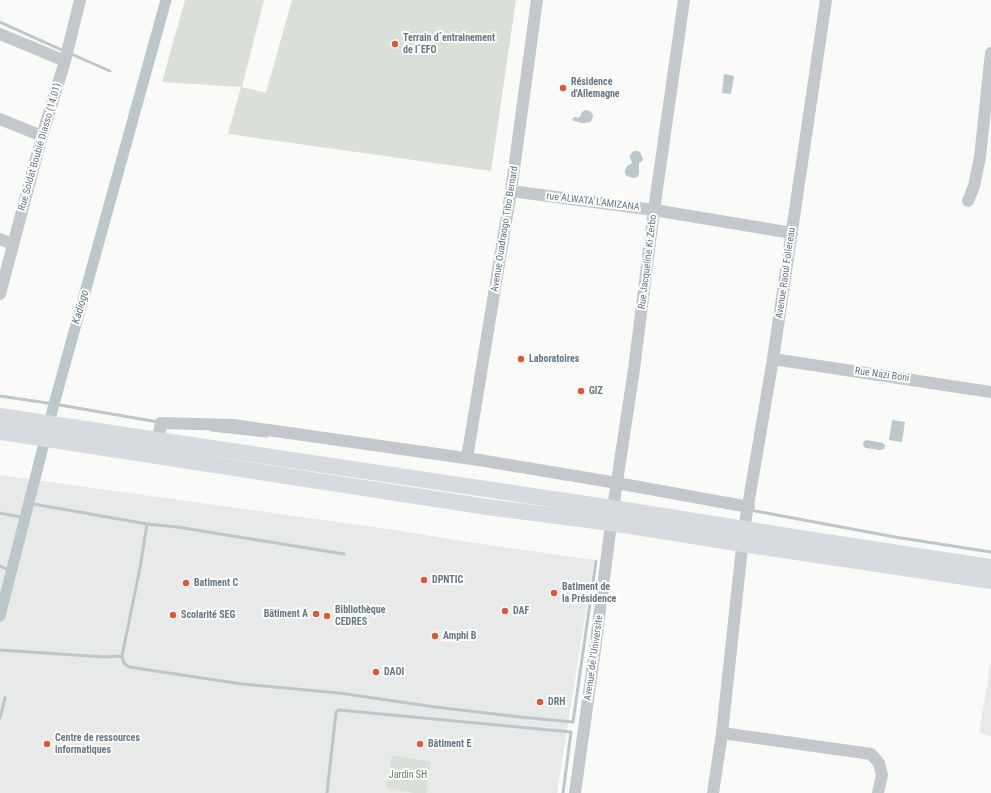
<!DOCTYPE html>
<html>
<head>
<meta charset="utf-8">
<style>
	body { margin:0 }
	canvas { display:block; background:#fafaf8 }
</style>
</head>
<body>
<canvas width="991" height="793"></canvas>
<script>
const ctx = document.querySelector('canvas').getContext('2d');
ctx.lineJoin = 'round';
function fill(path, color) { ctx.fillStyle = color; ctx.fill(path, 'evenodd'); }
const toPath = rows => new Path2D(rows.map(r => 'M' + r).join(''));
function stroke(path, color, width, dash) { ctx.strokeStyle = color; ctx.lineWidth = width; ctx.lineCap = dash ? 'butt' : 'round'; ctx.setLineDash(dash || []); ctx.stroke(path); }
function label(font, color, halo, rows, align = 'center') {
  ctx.font = font + ' "Roboto Condensed",sans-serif'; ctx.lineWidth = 4; ctx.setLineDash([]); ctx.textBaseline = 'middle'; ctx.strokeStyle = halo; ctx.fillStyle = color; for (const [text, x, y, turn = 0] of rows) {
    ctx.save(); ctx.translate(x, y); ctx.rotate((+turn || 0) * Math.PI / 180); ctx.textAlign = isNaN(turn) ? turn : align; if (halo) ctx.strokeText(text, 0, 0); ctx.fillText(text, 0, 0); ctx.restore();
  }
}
fill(toPath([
	[0,475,395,530,468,542,594,560,557,793,0,793],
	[991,661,991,736,979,733]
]), '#e8e9e9');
fill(toPath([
	[185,0,264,0,242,87,266,93,292,0,516,0,491,171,228,134,241,87,162,82],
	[392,755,431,762,426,793,414,793,386,788]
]), '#dadfd7');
fill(toPath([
	[724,74,734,76,731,94,722,93],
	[585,110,590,111,593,115,592,120,590,122,585,123,581,123,572,120,574,117,576,117,577,118,580,117,582,112],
	[634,151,637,151,640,152,643,159,642,161,639,163,639,174,637,177,634,178,627,176,625,174,625,170,627,166,632,163,632,162,630,158,630,155],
	[892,420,905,422,902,442,889,440],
	[867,440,883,443,885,446,884,449,880,450,866,448,864,447,863,443,864,441]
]), '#bbc7cb');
stroke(toPath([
	[0,22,64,51],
	[69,53,110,71],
	[0,396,54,404,158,422],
	[211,430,267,436],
	[28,503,147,524,177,527,344,554],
	[750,510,895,537,991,552],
	[0,513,25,518],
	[147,524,140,568,122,656,124,663,129,667,242,684,339,693,435,707,520,717,573,722,596,561],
	[0,566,11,571],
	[0,650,105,657,122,656],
	[0,718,5,698],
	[327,793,336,712,339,710,571,732,563,793]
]), '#bbc7cb', 3);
stroke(toPath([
	[0,616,54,404,166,0]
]), '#bbc7cb', 11);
stroke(toPath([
	[0,34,65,61],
	[0,119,42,136],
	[511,191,654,210,792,233],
	[968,201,974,186,980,157,991,53],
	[0,239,13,244],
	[0,294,42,136,65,61,80,0],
	[773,359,991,392],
	[157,447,161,423,233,425,479,460,617,483,749,507],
	[467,458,511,191,537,0],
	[722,733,871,754,879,763,882,775,878,793],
	[575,793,594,657,613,508,634,369,654,210,684,0],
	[713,793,722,733,744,529,773,359,826,0]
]), '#c3c8cc', 12);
stroke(toPath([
	[0,416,158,440,613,508,813,540,991,567],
	[0,432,487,507,611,523,743,544,991,581]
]), '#d6dbdf', 16);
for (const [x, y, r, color] of [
	[395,44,4,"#e4572e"],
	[563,88,4,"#e4572e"],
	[521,359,4,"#e4572e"],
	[581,391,4,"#e4572e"],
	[424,580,4,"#e4572e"],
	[186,583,4,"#e4572e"],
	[554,593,4,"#e4572e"],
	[505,611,4,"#e4572e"],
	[316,614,4,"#e4572e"],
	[173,615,4,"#e4572e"],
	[327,616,4,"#e4572e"],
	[435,636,4,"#e4572e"],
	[376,672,4,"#e4572e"],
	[540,702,4,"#e4572e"],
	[47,744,4,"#e4572e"],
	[420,744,4,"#e4572e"]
]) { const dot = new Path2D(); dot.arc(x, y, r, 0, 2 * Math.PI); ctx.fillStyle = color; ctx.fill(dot); stroke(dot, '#fff', 1.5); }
label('bold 10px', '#657683', '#fff', [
	["Terrain d´entrainement",403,38],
	["de l´EFO",403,50],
	["Résidence",571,82],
	["d'Allemagne",571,94],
	["Laboratoires",529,359],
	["GIZ",589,391],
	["DPNTIC",432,580],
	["Batiment C",194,583],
	["Batiment de",562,587],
	["la Présidence",562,599],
	["Bibliothèque",335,610],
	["CEDRES",335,622],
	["DAF",513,611],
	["Bâtiment A",308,614,"right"],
	["Scolarité SEG",181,615],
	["Amphi B",443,636],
	["DAOI",384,672],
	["DRH",548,702],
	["Centre de ressources",55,738],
	["informatiques",55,750],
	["Bâtiment E",428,744]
], 'left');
label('10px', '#657683', '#fff', [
	["Rue Soldat Boubié Diasso (14.01)",40,147,-74],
	["rue ALWATA LAMIZANA",593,202,7],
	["Avenue Ouadraogo Tibo Bernard",505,229,-81],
	["Rue Jacqueline Ki Zerbo",648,262,-83],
	["Avenue Raoul Follereau",786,273,-82],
	["Rue Nazi Boni",882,375,8],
	["Avenue de l'Universite",594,658,-82]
]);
label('10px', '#687a64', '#fff', [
	["Jardin SH",408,775]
]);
label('italic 11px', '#60757c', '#fff', [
	["Kadiogo",81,307,-74]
]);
</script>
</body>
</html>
